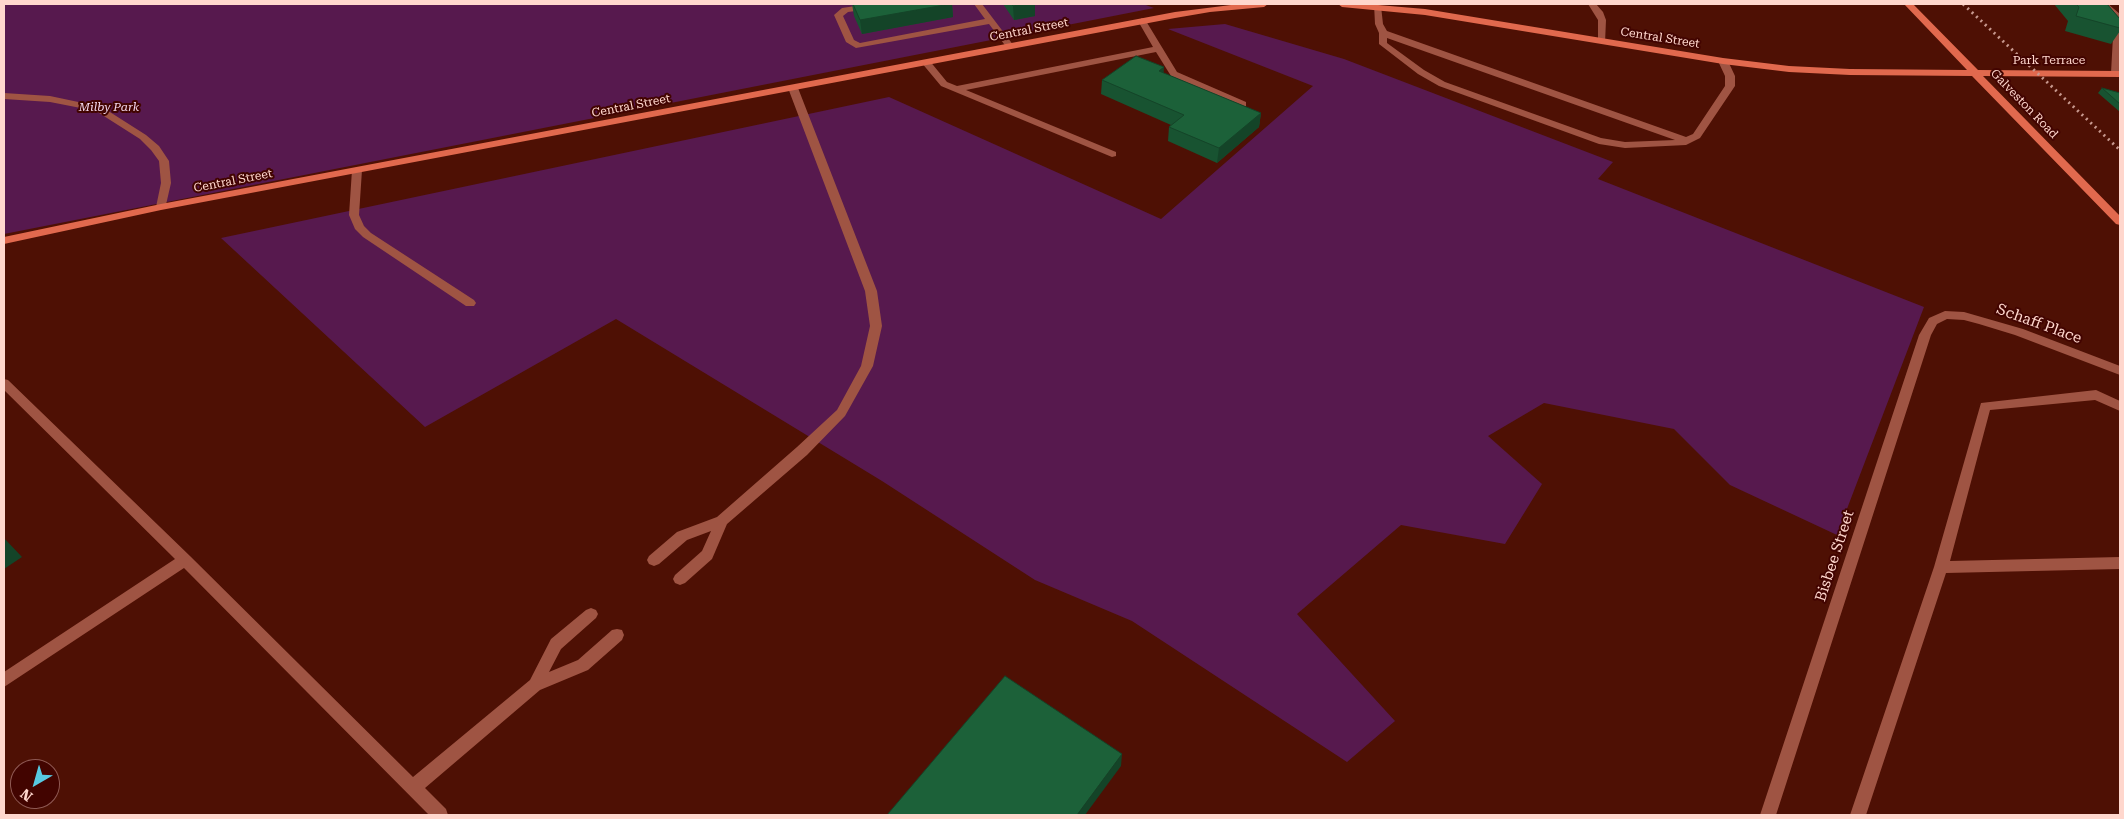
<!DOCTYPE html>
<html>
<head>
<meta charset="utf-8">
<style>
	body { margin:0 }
	#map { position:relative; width:2124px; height:819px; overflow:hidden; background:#4e1004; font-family:"Roboto Serif",serif }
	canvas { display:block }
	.frame { position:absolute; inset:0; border:5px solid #ffd7cd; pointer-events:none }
	.north { position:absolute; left:10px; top:759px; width:50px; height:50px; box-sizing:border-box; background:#420400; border:1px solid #8e5852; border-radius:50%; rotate:218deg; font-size:14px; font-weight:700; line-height:20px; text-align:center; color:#ffd7cd }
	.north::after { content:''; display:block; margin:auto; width:18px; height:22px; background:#57c9e1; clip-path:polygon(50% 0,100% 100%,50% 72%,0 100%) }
</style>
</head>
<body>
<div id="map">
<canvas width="2124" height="819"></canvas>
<div class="frame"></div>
<div class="north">N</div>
</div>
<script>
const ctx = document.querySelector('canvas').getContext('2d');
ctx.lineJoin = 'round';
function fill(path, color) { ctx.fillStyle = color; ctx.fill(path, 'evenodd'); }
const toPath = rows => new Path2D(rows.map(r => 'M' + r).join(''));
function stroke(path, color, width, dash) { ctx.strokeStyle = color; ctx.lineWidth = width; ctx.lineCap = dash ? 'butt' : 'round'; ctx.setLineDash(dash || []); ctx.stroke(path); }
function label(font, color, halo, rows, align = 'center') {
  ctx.font = font + ' "Roboto Serif",serif'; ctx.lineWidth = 4; ctx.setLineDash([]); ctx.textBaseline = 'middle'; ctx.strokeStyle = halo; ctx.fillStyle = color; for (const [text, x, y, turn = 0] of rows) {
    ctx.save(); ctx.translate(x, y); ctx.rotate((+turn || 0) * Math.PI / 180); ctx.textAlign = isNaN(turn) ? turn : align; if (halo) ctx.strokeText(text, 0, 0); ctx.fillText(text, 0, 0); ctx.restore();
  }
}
fill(toPath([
	[4,4,1143,4,1154,8,4,234],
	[1225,24,1344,59,1613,162,1598,179,1924,307,1837,535,1730,485,1674,429,1544,403,1488,436,1542,484,1505,544,1401,525,1297,614,1395,721,1347,762,1132,621,1035,580,882,481,616,319,425,427,221,238,889,97,1161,219,1313,86,1168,29]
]), '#57194e');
fill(toPath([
	[869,4,888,4,884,7,848,12,843,16,854,40,860,43,985,19,974,4,982,4,1014,46,1013,48,1007,48,989,24,856,48,846,42,834,15,842,8,869,4],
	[1374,4,1381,6,1383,24,1387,31,1686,137,1693,134,1725,86,1725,76,1718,61,1720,59,1726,59,1728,61,1735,76,1735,86,1700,138,1686,145,1625,148,1599,144,1439,86,1418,74,1379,44,1379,33,1375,24,1374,4],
	[1387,38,1675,140,1625,142,1601,138,1445,82,1424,70,1387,43,1387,38],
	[1588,4,1596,4,1603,12,1606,20,1605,43,1602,44,1598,41,1598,20,1588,4],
	[1142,18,1146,21,1177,72,1246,102,1246,106,1240,106,1171,76,1156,52,966,90,1116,152,1116,156,1112,157,941,86,921,62,923,60,929,60,947,82,957,86,1153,47,1138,21,1142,18],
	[793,85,798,88,877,291,882,326,873,366,845,416,807,455,727,524,712,559,685,583,680,585,675,583,673,579,675,575,702,551,711,531,687,540,659,564,654,566,649,564,647,560,649,556,677,532,717,517,797,447,837,410,861,366,870,326,865,291,788,88,793,85],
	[4,93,50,96,102,107,146,135,159,146,169,161,171,183,165,209,157,209,156,207,161,183,159,161,151,150,140,139,96,111,50,102,4,99,4,93],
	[357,167,362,170,359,215,364,226,371,233,474,300,476,303,474,306,466,306,363,237,355,229,349,215,352,170,357,167],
	[4,379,8,380,190,556,413,777,530,680,551,639,586,610,591,608,596,610,598,614,596,618,561,649,549,672,578,660,612,630,617,629,622,630,624,635,622,640,588,670,540,690,425,788,446,809,448,815,429,815,184,568,4,687,4,672,175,559,4,390,4,379],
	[2096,390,2120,401,2120,411,2095,400,1990,410,1950,561,2120,557,2120,569,1946,573,1866,815,1850,815,1934,567,1981,403,2096,390]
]), '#9f5443');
fill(toPath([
	[2099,4,2108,4,2120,14,2119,75,2116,76,2111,73,2114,18,2099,4],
	[1945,311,1964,312,2023,329,2120,366,2120,375,2015,335,1979,324,1964,320,1947,319,1937,324,1931,335,1776,815,1760,815,1919,335,1929,318,1945,311]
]), '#9f5443');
fill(toPath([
	[1239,4,1268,4,1264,7,1210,12,1175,18,161,210,4,244,4,237,161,204,1175,12,1239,4],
	[1338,4,1366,4,1425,9,1723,58,1789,66,1850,69,1967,70,1904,4,1913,4,1978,70,2120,71,2120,77,1983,76,2120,216,2120,225,2116,224,1972,76,1850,75,1789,72,1723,64,1425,15,1342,7,1338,4]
]), '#e1694e');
stroke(toPath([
	[1963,4,2120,150]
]), '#c7988e', 3, [2, 4]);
fill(toPath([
	[852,4,952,4,953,17,862,34,854,16],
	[1003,4,1035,4,1035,16,1014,20],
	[2054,4,2107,4,2120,19,2120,31,2111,44,2065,31,2068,21],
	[1163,73,1261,113,1259,127,1217,163,1168,141,1169,127,1171,125,1101,94,1102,80],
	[2102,88,2120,93,2120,112,2098,93]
]), '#185331');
fill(toPath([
	[950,4,952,4,953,17,862,34,860,20],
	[1024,4,1035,4,1035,16,1014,20,1013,6],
	[1164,67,1163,81,1159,71],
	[1261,113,1259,127,1217,163,1219,148],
	[4,538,22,557,4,569],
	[1122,754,1121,766,1085,815,1077,815]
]), '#144428');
const building = toPath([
	[853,4,950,4,860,20,853,4],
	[1012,4,1024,4,1013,6,1012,4],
	[2076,4,2107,4,2120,19,2120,28,2076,16,2079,7,2076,4],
	[1136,56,1164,67,1159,71,1261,113,1219,148,1169,127,1184,115,1102,80,1136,56],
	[2102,88,2120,93,2120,104,2102,88],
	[1005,676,1122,754,1077,815,887,815,1005,676]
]);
fill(building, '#1c6139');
stroke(building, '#144428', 1);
label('12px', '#ffd7cd', '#420400', [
	["Central Street",1029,30,-11],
	["Central Street",1660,38,9],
	["Park Terrace",2049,60],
	["Galveston Road",2024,104,46],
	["Central Street",631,106,-11],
	["Central Street",233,181,-11]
]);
label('italic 12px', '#f4d9ee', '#420400', [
	["Milby Park",109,107]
]);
label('15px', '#ffd7cd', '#420400', [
	["Schaff Place",2039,324,20],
	["Bisbee Street",1835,556,-72]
]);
</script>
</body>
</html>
